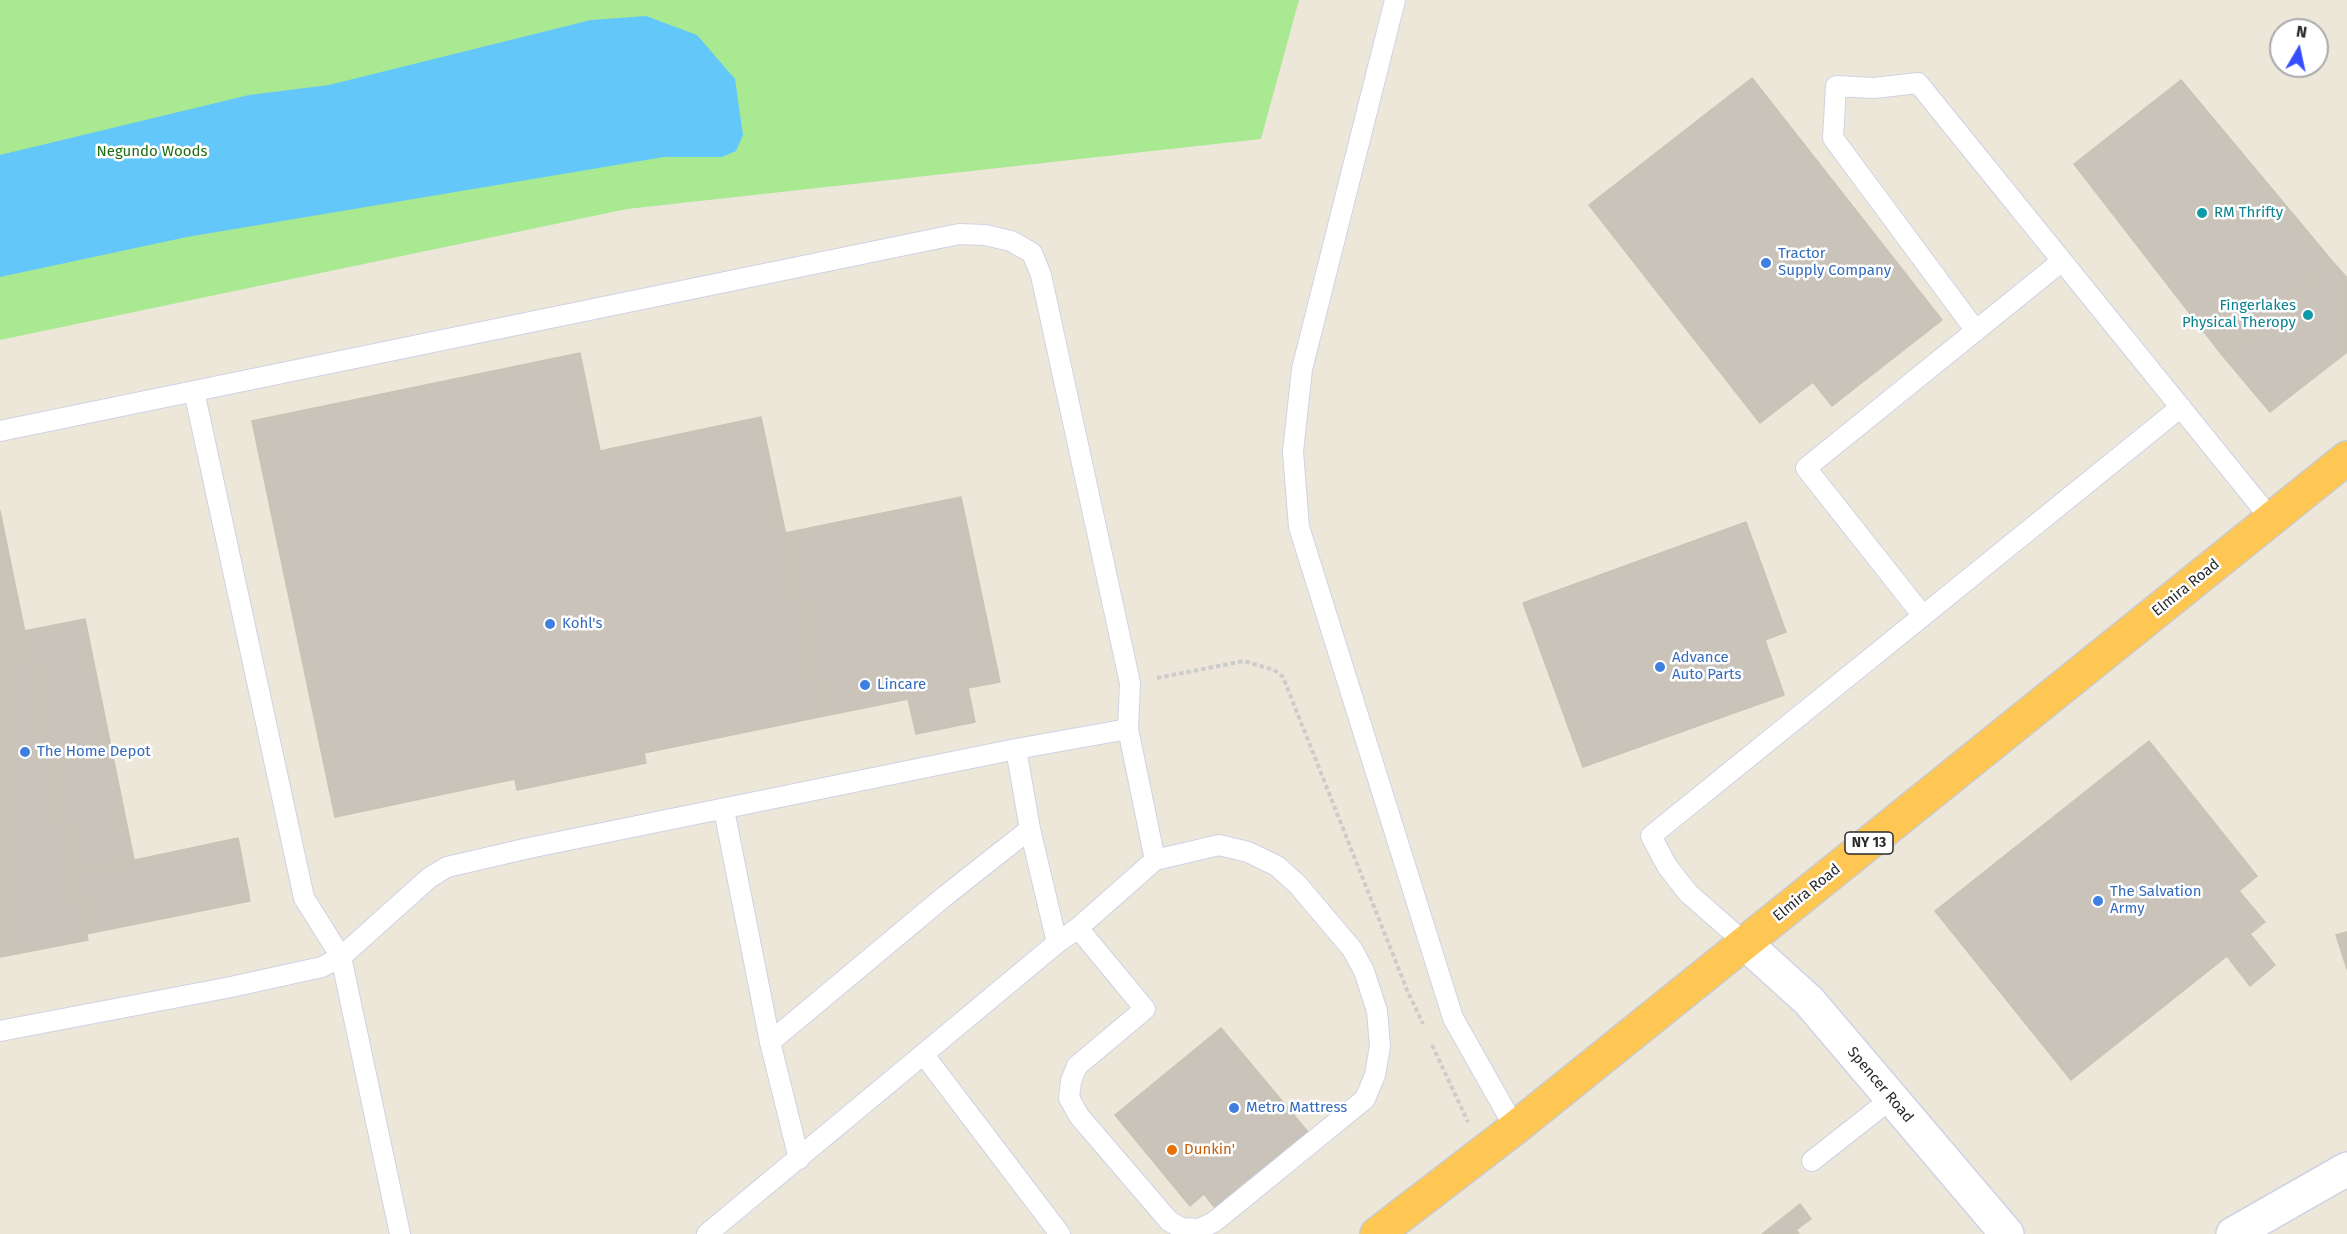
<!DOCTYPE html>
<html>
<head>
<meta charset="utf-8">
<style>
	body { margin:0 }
	#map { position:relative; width:2347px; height:1234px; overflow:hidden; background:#ede7da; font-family:"Fira Sans",sans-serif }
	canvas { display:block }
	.north { position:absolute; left:2269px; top:18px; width:60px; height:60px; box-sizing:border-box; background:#fff; border:2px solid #aaa; border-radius:50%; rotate:9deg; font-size:16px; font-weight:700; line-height:24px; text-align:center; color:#2a2a2a }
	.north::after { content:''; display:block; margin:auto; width:21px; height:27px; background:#364eff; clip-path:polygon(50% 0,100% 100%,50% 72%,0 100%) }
</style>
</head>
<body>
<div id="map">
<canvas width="2347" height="1234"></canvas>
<div class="north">N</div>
</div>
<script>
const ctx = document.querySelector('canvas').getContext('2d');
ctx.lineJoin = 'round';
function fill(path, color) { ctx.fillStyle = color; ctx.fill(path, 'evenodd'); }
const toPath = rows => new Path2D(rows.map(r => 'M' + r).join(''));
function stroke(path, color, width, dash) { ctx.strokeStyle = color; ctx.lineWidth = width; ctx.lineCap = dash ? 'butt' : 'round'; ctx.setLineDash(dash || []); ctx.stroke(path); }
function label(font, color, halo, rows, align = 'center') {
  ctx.font = font + ' "Fira Sans",sans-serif'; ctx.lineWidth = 5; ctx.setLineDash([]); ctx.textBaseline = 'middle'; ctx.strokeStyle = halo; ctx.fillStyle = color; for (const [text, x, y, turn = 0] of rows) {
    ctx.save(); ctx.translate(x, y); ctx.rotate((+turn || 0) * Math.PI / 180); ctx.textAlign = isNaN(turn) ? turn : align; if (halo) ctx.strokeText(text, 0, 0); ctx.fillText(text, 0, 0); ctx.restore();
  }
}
fill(toPath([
	[0,0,1299,0,1261,139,627,209,0,340]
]), '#a9e991');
fill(toPath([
	[646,16,697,35,735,79,743,135,736,151,722,157,664,157,187,237,0,277,0,155,249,95,329,85,591,20]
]), '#63c7fa');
const building = toPath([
	[1752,78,1942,320,1832,406,1813,382,1760,423,1589,205,1752,78],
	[2181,80,2333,262,2222,355,2074,164,2181,80],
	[2333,262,2347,278,2347,352,2270,412,2222,355,2333,262],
	[580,353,600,451,761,417,824,716,644,753,646,763,517,790,515,779,335,817,252,421,580,353],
	[961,497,1000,682,968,688,975,722,916,734,908,699,824,716,785,533,961,497],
	[0,511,88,940,0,957,0,511],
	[1746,522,1786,632,1765,640,1784,695,1583,767,1523,603,1746,522],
	[85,619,134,860,74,873,24,631,85,619],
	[2149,741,2257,876,2239,891,2265,922,2250,934,2275,965,2250,986,2227,956,2071,1080,1935,911,2149,741],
	[238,838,250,901,86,934,74,873,238,838],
	[2347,932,2347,969,2336,935,2347,932],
	[1221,1028,1308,1132,1215,1208,1204,1194,1190,1206,1115,1115,1221,1028],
	[1800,1204,1811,1219,1796,1230,1799,1234,1762,1234,1800,1204]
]);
fill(building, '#c9c3ba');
stroke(building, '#c9c3b4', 1.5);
const service = toPath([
	[1395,0,1302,369,1293,452,1299,527,1453,1018,1515,1128],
	[1976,331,1833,138,1836,86,1874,88,1918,83,2271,519],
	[194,391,304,898,341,957,400,1234],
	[0,431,959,234,985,235,1011,241,1032,253,1041,275,1130,683,1128,729,1155,860,1078,928,1057,943,707,1234],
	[1923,616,1806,468,2062,261],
	[1016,749,1030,829,1057,943],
	[724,810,770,1042,799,1159],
	[1078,928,1145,1009,1077,1066,1071,1081,1069,1098,1079,1116,1169,1221,1181,1228,1199,1229,1214,1222,1365,1099,1375,1075,1380,1046,1377,1011,1364,971,1352,949,1298,885,1277,866,1248,852,1219,845,1155,860],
	[1745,943,1688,893,1667,866,1651,836,2181,407],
	[0,1031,231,987,322,967,341,957,429,878,447,867,529,848,1016,749,1128,729],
	[770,1042,945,896,1030,829],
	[924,1055,1060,1234],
	[1812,1161,1892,1098]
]);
const minor = toPath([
	[1745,943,1809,1001,2007,1234],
	[2233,1234,2347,1169]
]);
const trunk = toPath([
	[1377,1234,1515,1128,2347,458]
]);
stroke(service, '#cfd2e4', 22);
stroke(minor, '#cfd2e4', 36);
stroke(trunk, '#ccc', 36);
stroke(toPath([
	[1157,678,1244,661,1274,670,1283,677,1407,990,1423,1024],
	[1432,1045,1468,1122]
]), '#ccc', 4, [4.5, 3]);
stroke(service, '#fff', 20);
stroke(minor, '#fff', 33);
stroke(trunk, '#fec652', 33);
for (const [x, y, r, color] of [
	[2202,213,6,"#0f9aa8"],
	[1766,263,6,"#3f7fe0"],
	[2308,315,6,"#0f9aa8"],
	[550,624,6,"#3f7fe0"],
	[1660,667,6,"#3f7fe0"],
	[865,685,6,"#3f7fe0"],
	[25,752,6,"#3f7fe0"],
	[2098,901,6,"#3f7fe0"],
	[1234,1108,6,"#3f7fe0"],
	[1172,1150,6,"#e8710a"]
]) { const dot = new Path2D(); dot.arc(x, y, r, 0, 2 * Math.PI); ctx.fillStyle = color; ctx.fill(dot); stroke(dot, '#fff', 2); }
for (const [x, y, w] of [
	[1869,843,48]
]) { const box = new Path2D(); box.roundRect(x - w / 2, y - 11, w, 22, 4.5); ctx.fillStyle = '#fff'; ctx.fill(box); stroke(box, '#2a2a2a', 1.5); }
label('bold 14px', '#2a2a2a', null, [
	["NY 13",1869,843]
]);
label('15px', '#206e13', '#fff', [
	["Negundo Woods",152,152]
]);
label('15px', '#0d838f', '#fff', [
	["RM Thrifty",2214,213],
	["Fingerlakes",2296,306,"right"],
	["Physical Theropy",2296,323,"right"]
], 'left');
label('15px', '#366cbe', '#fff', [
	["Tractor",1778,254],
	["Supply Company",1778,271],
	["Kohl's",562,624],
	["Advance",1672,658],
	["Auto Parts",1672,675],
	["Lincare",877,685],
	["The Home Depot",37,752],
	["The Salvation",2110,892],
	["Army",2110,909],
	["Metro Mattress",1246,1108]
], 'left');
label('15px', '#2a2a2a', '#fff', [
	["Elmira Road",2186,588,-39],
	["Elmira Road",1807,893,-39],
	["Spencer Road",1880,1085,50]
]);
label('15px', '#c56008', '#fff', [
	["Dunkin'",1184,1150]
], 'left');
</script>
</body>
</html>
